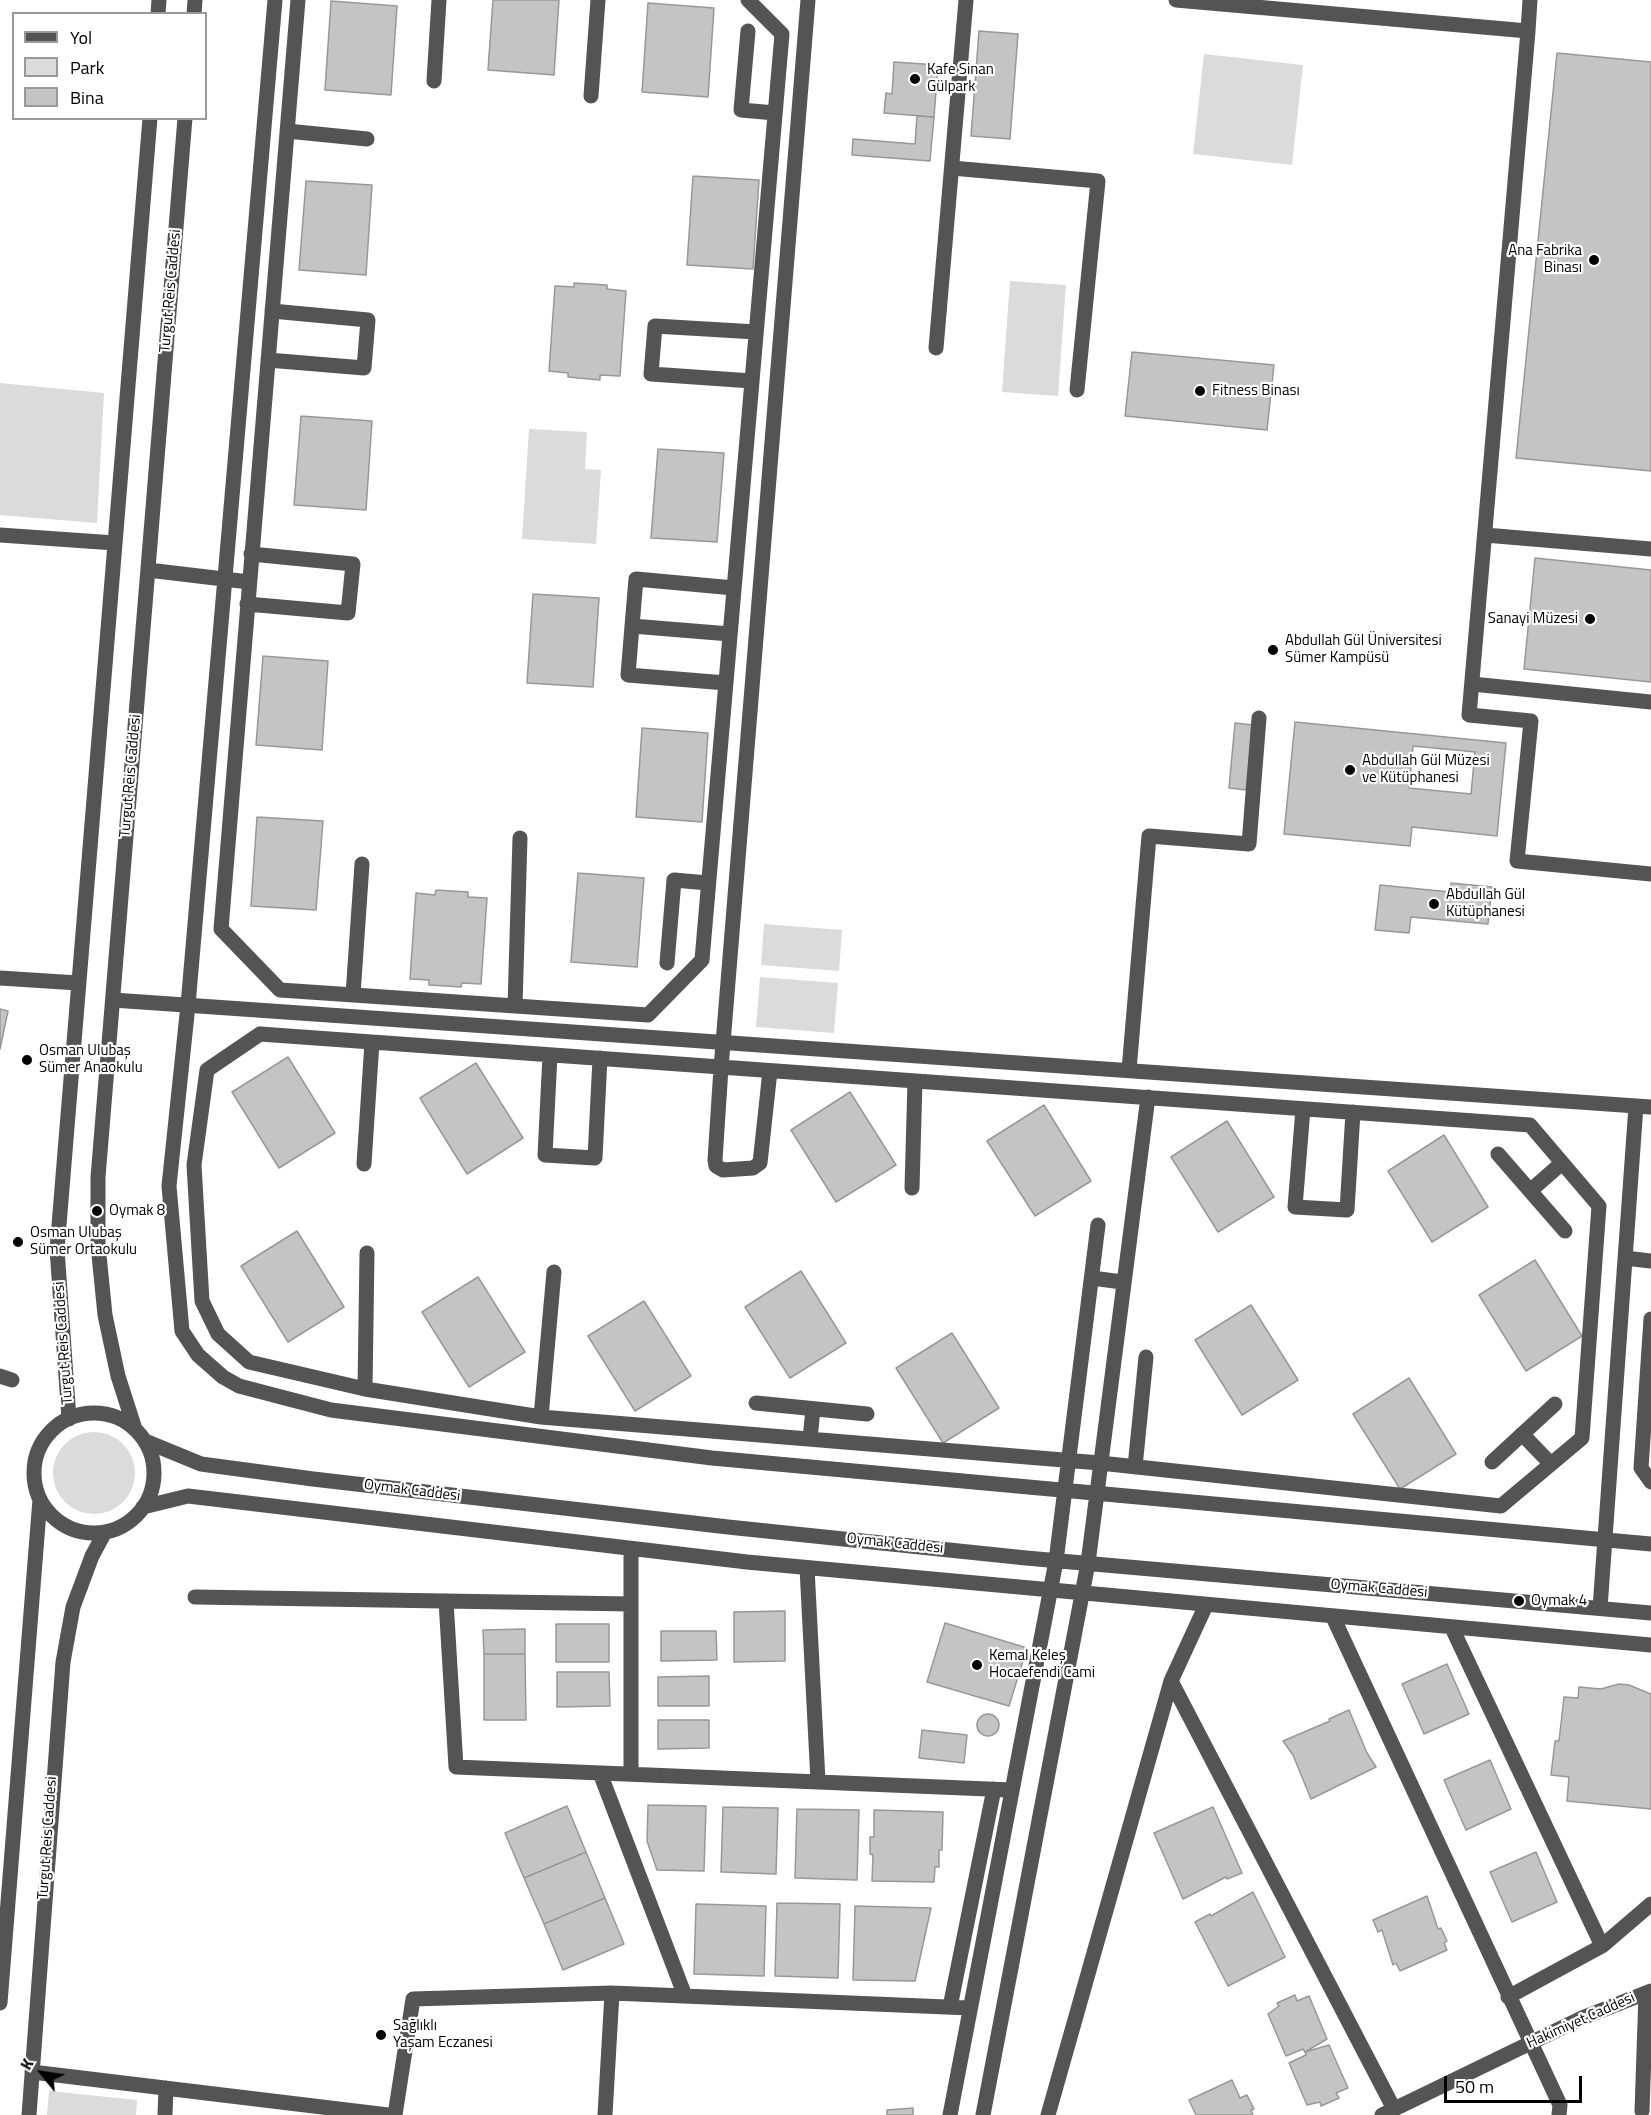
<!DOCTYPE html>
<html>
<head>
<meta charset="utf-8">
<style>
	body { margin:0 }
	#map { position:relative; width:1651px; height:2115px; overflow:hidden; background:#fff; font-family:"Titillium Web",sans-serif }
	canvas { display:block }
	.legend { position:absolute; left:12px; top:12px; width:195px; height:108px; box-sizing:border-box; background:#fff; border:2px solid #999; margin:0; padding:8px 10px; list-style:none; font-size:18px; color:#000 }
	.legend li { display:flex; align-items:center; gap:12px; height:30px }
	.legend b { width:30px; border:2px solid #999 }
	.north { position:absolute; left:12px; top:2043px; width:60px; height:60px; -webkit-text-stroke:4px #fff; paint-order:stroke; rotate:300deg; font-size:16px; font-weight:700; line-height:24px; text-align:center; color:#000 }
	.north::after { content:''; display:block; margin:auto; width:21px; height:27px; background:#000; clip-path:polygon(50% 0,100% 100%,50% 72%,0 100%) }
	.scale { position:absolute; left:1444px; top:2076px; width:138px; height:27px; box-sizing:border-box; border:3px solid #000; border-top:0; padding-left:8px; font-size:18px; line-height:21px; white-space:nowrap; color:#000; -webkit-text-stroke:4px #fff; paint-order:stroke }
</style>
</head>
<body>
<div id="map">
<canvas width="1651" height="2115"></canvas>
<ul class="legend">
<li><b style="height:8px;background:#545454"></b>Yol</li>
<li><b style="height:16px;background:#dbdbdb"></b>Park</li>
<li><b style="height:16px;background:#c4c4c4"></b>Bina</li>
</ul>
<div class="north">K</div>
<div class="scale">50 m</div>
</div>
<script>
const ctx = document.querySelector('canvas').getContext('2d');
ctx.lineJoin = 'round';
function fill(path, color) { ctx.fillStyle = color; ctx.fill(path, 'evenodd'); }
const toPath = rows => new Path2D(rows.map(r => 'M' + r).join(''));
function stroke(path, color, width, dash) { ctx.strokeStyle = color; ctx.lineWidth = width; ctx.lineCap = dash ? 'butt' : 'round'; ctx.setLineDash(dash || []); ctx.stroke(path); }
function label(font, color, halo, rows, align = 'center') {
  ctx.font = font + ' "Titillium Web",sans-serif'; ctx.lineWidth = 4.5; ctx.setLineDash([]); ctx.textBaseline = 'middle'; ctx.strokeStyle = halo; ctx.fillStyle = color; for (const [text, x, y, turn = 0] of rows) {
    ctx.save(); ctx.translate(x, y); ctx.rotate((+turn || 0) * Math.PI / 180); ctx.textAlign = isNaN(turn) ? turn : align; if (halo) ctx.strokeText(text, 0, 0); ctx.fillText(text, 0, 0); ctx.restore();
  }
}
fill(toPath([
	[1204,54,1303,65,1292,165,1193,154],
	[1010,281,1066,285,1058,396,1002,392],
	[0,383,104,393,97,523,0,515],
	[529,429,587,432,585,469,601,470,596,544,522,539],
	[764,924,842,930,839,971,761,965],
	[760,977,838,983,834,1033,756,1027],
	'53 1473a41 41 0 1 1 82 0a41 41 0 1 1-82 0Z',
	[49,2091,137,2100,136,2115,47,2115]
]), '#dbdbdb');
const building = toPath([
	[493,0,559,0,554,75,488,70,493,0],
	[331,1,397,6,391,95,325,90,331,1],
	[648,3,714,8,708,97,642,92,648,3],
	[979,31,1018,34,1010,139,971,136,979,31],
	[1557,53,1651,62,1651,471,1516,458,1557,53],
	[894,62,938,65,934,117,884,113,886,93,892,94,894,62],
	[917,116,934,117,930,161,852,155,853,139,915,144,917,116],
	[693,176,759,180,753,269,687,265,693,176],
	[306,181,372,185,366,275,299,270,306,181],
	[574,283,607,285,607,289,626,291,620,376,600,375,600,380,568,377,568,373,549,371,555,286,574,287,574,283],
	[1132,352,1274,365,1267,430,1125,416,1132,352],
	[301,416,372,421,366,510,294,505,301,416],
	[658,449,724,453,717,542,651,538,658,449],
	[1535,558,1651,570,1651,682,1524,669,1535,558],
	[533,594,599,598,593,687,527,683,533,594],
	[263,656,328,661,322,750,256,745,263,656],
	[1295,722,1506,743,1497,836,1412,827,1410,846,1284,834,1295,722],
	[1413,746,1475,752,1471,794,1409,788,1413,746],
	[1235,723,1253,725,1246,790,1229,788,1235,723],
	[642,728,708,733,702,822,636,817,642,728],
	[257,817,323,821,316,910,251,906,257,817],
	[578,873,644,878,637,967,571,962,578,873],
	[1451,883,1492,887,1488,924,1411,917,1409,933,1375,930,1380,885,1450,892,1451,883],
	[436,890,468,892,468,897,487,898,481,984,462,983,461,987,429,985,429,980,410,979,416,893,435,895,436,890],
	[0,1009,8,1011,0,1049,0,1009],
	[288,1057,335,1133,279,1168,232,1092,288,1057],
	[476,1063,523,1138,467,1174,420,1098,476,1063],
	[850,1092,896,1165,836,1202,791,1130,850,1092],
	[1044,1105,1091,1181,1035,1216,987,1141,1044,1105],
	[1227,1121,1274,1197,1218,1232,1171,1157,1227,1121],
	[1444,1135,1488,1207,1432,1242,1388,1171,1444,1135],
	[297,1231,344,1307,288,1342,241,1266,297,1231],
	[1535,1260,1582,1336,1526,1371,1479,1295,1535,1260],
	[801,1271,846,1343,790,1378,745,1307,801,1271],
	[478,1277,525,1352,469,1387,422,1312,478,1277],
	[644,1301,691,1376,635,1411,588,1336,644,1301],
	[1251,1305,1298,1380,1242,1415,1195,1340,1251,1305],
	[952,1333,999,1408,943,1443,896,1368,952,1333],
	[1409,1378,1456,1454,1400,1489,1353,1414,1409,1378],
	[785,1611,785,1661,734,1662,734,1612,785,1611],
	[945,1623,1027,1648,1009,1706,927,1682,945,1623],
	[556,1624,609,1624,609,1662,556,1662,556,1624],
	[525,1629,525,1654,484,1654,483,1630,525,1629],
	[661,1631,716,1631,717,1660,661,1661,661,1631],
	[484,1654,525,1654,526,1720,484,1720,484,1654],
	[1447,1664,1469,1714,1424,1734,1402,1684,1447,1664],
	[557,1672,609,1672,610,1706,557,1707,557,1672],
	[709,1676,709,1706,658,1706,658,1677,709,1676],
	[1619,1684,1629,1685,1651,1694,1651,1809,1567,1801,1569,1777,1551,1775,1555,1741,1559,1741,1564,1697,1578,1698,1579,1687,1601,1689,1619,1684],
	[1349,1710,1367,1753,1376,1767,1311,1799,1293,1755,1283,1741,1330,1721,1329,1719,1349,1710],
	'977 1725a11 11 0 1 1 22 0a11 11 0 1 1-22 0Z',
	[658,1720,709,1720,709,1748,658,1749,658,1720],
	[922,1730,967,1735,964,1763,919,1758,922,1730],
	[1490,1760,1511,1809,1466,1830,1444,1780,1490,1760],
	[648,1805,706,1806,704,1871,657,1870,647,1841,648,1805],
	[567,1806,586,1852,524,1878,505,1833,567,1806],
	[723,1807,778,1808,776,1874,721,1872,723,1807],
	[1213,1807,1242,1873,1227,1879,1226,1877,1183,1899,1154,1833,1213,1807],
	[797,1809,859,1810,857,1880,795,1878,797,1809],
	[874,1810,943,1812,942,1850,939,1850,939,1867,935,1867,934,1882,872,1881,873,1855,870,1854,870,1837,874,1837,874,1810],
	[586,1852,605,1898,544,1924,524,1878,586,1852],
	[1536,1852,1557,1902,1512,1922,1490,1872,1536,1852],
	[1253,1892,1285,1957,1228,1986,1195,1922,1210,1914,1211,1916,1253,1892],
	[1427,1896,1438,1929,1441,1928,1447,1941,1444,1943,1447,1950,1400,1971,1396,1963,1393,1965,1382,1930,1378,1932,1373,1920,1427,1896],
	[605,1898,624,1944,563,1970,544,1924,605,1898],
	[777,1903,840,1904,838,1978,775,1976,777,1903],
	[696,1904,766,1906,764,1976,694,1974,696,1904],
	[855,1906,931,1908,915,1981,853,1980,855,1906],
	[1295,1995,1297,2001,1309,1996,1327,2039,1305,2052,1303,2049,1286,2056,1268,2014,1279,2006,1277,2003,1295,1995],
	[1329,2045,1348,2088,1336,2093,1339,2098,1321,2106,1320,2102,1307,2105,1289,2063,1306,2055,1305,2052,1329,2045],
	[1232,2080,1240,2098,1247,2095,1254,2109,1251,2110,1253,2115,1196,2115,1189,2100,1232,2080],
	[913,2108,913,2115,887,2115,887,2110,913,2108]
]);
fill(building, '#c4c4c4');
stroke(building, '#989898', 1.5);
stroke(toPath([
	[275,0,188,1005,169,1186,182,1331,198,1355,223,1377,239,1386,331,1410,712,1458,1651,1544],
	[298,0,221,929,280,990,648,1015,702,960,782,34,748,0],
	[1176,0,1528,31,1530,0],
	[158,14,159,0],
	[194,14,195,0],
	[748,31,741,110,775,113],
	[1528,31,1469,715,1531,721,1517,861,1651,874],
	[434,81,439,0],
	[591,96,598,0],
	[287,131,367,139],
	[952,168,1098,181,1077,390],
	[936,348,966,0],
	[268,360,364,368,368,320,272,311],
	[752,381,651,374,655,326,756,332],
	[0,535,115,543],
	[1485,535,1651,549],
	[148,570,249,582],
	[247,604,348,613,353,564,251,554],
	[632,626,730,634],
	[726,683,628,675,632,626,636,579,734,588],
	[1472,684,1651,702],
	[667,963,674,880,708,883],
	[0,978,78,983],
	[353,995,362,864],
	[113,1000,1651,1107],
	[515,1006,520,838],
	[260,1034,1530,1125,1599,1206,1582,1438,1501,1506,1100,1463,541,1417,365,1389,249,1362,218,1334,202,1301,194,1165,207,1070,260,1034],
	[550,1055,545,1155,595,1158,600,1058],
	[1129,1070,1149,836,1249,844,1259,718],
	[770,1071,760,1163,753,1168,723,1170,716,1166,715,1160,721,1068,808,0],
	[1303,1109,1295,1207,1347,1210,1353,1112],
	[1498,1154,1565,1231],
	[364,1164,372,1042],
	[912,1188,915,1081],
	[1530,1191,1562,1163],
	[1625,1258,1651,1261],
	[1092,1278,1122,1282],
	[1651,1319,1641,1468,1651,1482],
	[0,1376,12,1380],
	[365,1389,367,1253],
	[756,1403,867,1414],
	'34 1473a60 60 0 1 1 120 0a60 60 0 1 1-120 0Z',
	[541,1417,554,1272],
	[69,1419,57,1249,150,118],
	[135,1429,118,1376,105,1315,98,1245,98,1177,185,118],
	[1522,1434,1551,1464],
	[810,1439,813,1409],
	[145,1441,201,1464,313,1479,728,1527,1026,1558,1651,1613],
	[1492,1462,1555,1404],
	[1135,1467,1146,1357],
	[143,1507,188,1496,747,1562,1651,1645],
	[631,1549,631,1774],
	[807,1568,818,1781],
	[195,1597,631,1604],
	[446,1601,456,1767,1012,1790],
	[1600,1608,1636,1106],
	[1333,1617,1560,2105,1559,2115],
	[1452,1628,1602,1946],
	[1171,1681,1394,2109],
	[600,1773,685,1996],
	[1508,1997,1602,1946,1651,1904],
	[0,2003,40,1499],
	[950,2007,994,1789],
	[32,2072,388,2115],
	[1642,2111,1646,1993],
	[29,2115,63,1662,73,1607,92,1556,105,1532],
	[165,2115,166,2088],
	[395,2115,413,1999,612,1993,970,2008],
	[605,2115,612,1993],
	[950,2115,1056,1561,1098,1225],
	[983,2115,1088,1563,1148,1097],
	[1048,2115,1171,1681,1206,1605],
	[1382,2115,1582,2018,1651,1991]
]), '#545454', 15);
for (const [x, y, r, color] of [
	[915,79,6,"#000"],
	[1594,260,6,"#000"],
	[1200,391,6,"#000"],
	[1590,619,6,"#000"],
	[1273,650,6,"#000"],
	[1350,770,6,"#000"],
	[1434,904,6,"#000"],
	[27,1060,6,"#000"],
	[97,1211,6,"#000"],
	[18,1242,6,"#000"],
	[1519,1601,6,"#000"],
	[977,1665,6,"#000"],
	[381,2035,6,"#000"]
]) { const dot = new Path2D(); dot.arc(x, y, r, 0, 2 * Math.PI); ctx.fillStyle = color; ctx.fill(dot); stroke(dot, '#fff', 2); }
label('15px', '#000', '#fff', [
	["Kafe Sinan",927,70],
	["Gülpark",927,87],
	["Ana Fabrika",1582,251,"right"],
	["Binası",1582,268,"right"],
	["Fitness Binası",1212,391],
	["Sanayi Müzesi",1578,619,"right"],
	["Abdullah Gül Üniversitesi",1285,641],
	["Sümer Kampüsü",1285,658],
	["Abdullah Gül Müzesi",1362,761],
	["ve Kütüphanesi",1362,778],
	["Abdullah Gül",1446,895],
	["Kütüphanesi",1446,912],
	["Osman Ulubaş",39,1051],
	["Sümer Anaokulu",39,1068],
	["Oymak 8",109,1211],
	["Osman Ulubaş",30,1233],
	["Sümer Ortaokulu",30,1250],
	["Oymak 4",1531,1601],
	["Kemal Keleş",989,1656],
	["Hocaefendi Cami",989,1673],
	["Sağlıklı",393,2026],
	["Yaşam Eczanesi",393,2043]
], 'left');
label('15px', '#000', '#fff', [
	["Turgut Reis Caddesi",171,291,-85],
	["Turgut Reis Caddesi",131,776,-85],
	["Turgut Reis Caddesi",64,1343,-94],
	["Oymak Caddesi",412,1491,7],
	["Oymak Caddesi",895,1544,6],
	["Oymak Caddesi",1379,1589,5],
	["Turgut Reis Caddesi",48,1838,-86],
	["Hakimiyet Caddesi",1581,2021,-24]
]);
</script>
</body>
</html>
